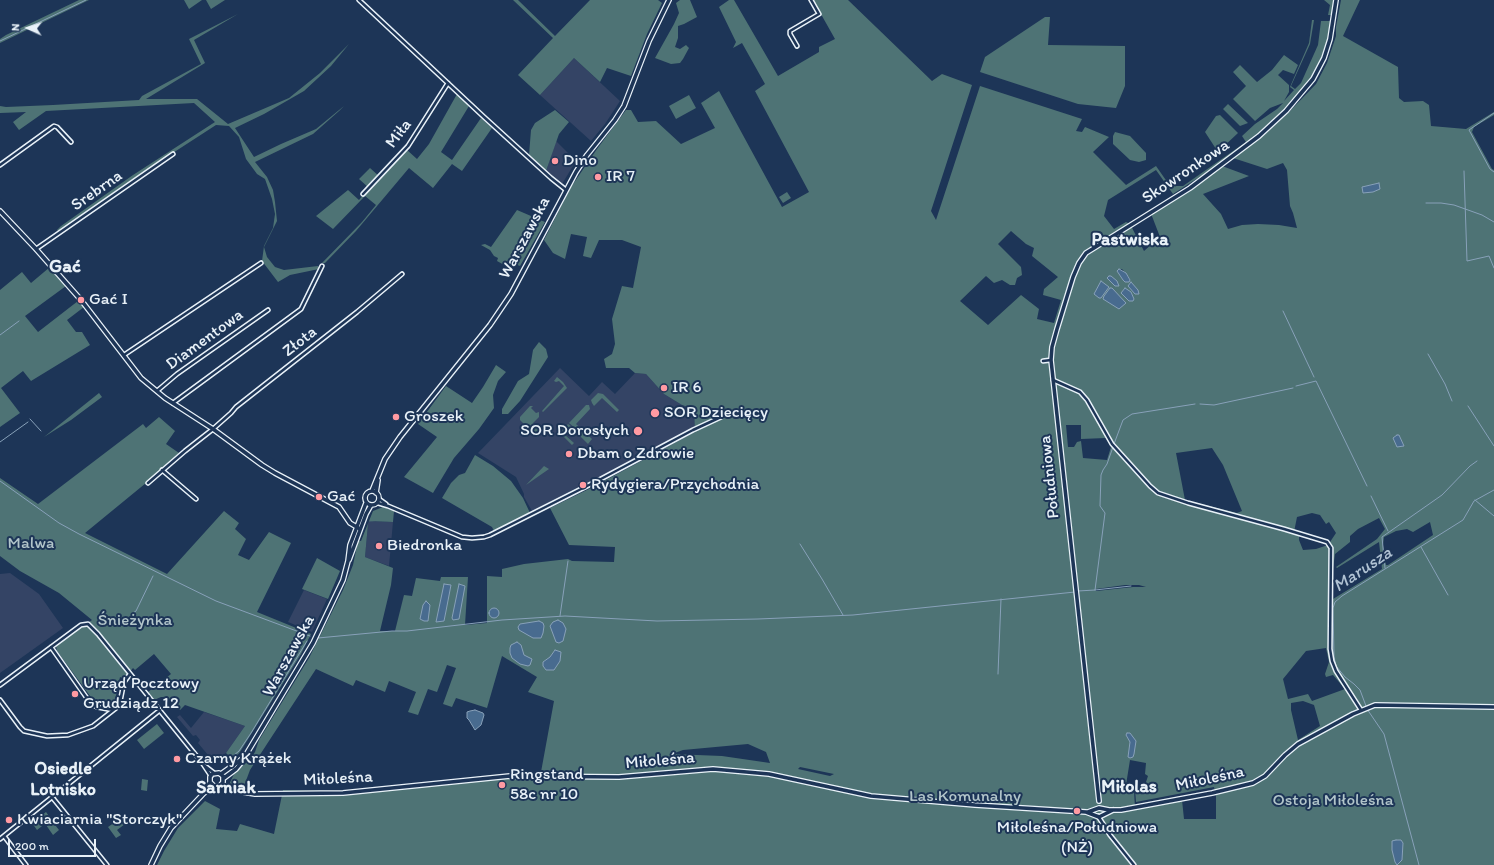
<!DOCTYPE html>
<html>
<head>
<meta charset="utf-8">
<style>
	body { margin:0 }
	#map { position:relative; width:1494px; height:865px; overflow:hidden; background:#1d3557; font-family:Itim,sans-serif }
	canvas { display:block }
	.north { position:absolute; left:8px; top:8px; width:40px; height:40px; -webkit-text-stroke:3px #1d3557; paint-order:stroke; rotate:273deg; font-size:11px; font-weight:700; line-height:16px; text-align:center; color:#e8f1f8 }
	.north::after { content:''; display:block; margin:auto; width:14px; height:18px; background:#e8f1f8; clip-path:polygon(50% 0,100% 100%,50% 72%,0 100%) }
	.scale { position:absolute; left:8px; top:839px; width:88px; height:18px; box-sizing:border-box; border:2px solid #e8f1f8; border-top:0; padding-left:5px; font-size:12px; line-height:14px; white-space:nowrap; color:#e8f1f8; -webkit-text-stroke:3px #1d3557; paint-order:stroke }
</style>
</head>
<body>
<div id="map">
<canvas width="1494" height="865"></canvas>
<div class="north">N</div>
<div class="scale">200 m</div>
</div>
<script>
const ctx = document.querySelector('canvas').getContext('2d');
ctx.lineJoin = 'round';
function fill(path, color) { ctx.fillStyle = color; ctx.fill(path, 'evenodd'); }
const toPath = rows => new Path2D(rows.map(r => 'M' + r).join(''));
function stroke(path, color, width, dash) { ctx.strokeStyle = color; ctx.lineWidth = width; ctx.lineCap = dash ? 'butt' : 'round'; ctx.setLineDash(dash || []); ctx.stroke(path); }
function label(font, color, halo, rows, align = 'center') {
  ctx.font = font + ' Itim,sans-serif'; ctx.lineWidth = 4; ctx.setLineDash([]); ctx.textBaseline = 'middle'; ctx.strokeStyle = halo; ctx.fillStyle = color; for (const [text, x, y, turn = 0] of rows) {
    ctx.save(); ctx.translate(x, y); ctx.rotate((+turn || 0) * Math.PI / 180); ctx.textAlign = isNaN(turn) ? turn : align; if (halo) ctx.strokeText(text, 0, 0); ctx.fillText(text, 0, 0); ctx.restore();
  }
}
fill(toPath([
	[574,58,620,101,605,124,591,141,540,95],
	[556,141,576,161,562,184,546,171],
	[560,368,589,396,602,382,615,394,635,373,646,374,664,394,682,405,694,409,695,427,601,477,582,485,532,511,524,497,524,494,516,477,478,453],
	[369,521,393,522,389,566,365,557,368,524],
	[10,573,39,594,63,628,0,673,0,574],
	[304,590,327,599,312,632,288,622],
	[204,712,245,726,226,753,218,758,212,758,208,755,198,743,200,740,196,735,193,736,177,717,180,715,191,728]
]), '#344465');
fill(toPath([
	[79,0,89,0,0,43,0,39,6,35],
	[184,0,202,0,189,9],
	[206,0,225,0,211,9],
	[513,0,518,0,555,36,590,0,658,0,662,3,647,34,631,76,607,68,600,82,574,58,540,95,518,75,553,38],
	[680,0,690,0,697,17,684,24,678,26,678,38,675,47,680,49,686,45,689,48,683,59,680,63,671,64,655,58,674,24,679,13,676,3],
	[729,0,734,0,778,76,819,52,819,47,835,39,813,0,848,0,932,81,942,74,972,85,931,211,936,220,980,86,1082,119,1076,131,1082,132,1085,127,1109,137,1093,152,1126,185,1156,166,1170,186,1183,186,1246,142,1242,136,1255,124,1277,109,1283,103,1270,108,1255,121,1233,99,1246,86,1233,72,1240,65,1257,82,1272,70,1284,55,1298,65,1294,74,1283,70,1278,75,1289,85,1289,92,1284,101,1294,90,1290,87,1309,43,1312,20,1314,20,1310,44,1291,86,1295,89,1301,83,1318,45,1321,21,1333,21,1333,39,1326,59,1312,85,1266,128,1226,160,1173,194,1156,170,1108,200,1104,216,1114,229,1126,222,1130,224,1144,251,1160,237,1150,211,1222,166,1249,176,1203,194,1221,214,1228,229,1242,225,1258,224,1279,225,1297,228,1293,213,1290,206,1287,170,1283,163,1267,169,1233,158,1289,112,1316,84,1327,63,1336,36,1336,27,1341,0,1360,0,1343,36,1398,67,1399,98,1404,102,1423,101,1429,105,1431,126,1466,129,1494,112,1494,115,1474,127,1472,132,1492,169,1494,170,1494,865,157,865,164,851,178,828,205,801,220,809,216,829,237,831,240,824,274,834,283,790,347,791,503,774,541,772,554,701,528,692,537,677,502,656,487,708,456,698,452,707,443,704,456,668,447,665,437,692,428,689,418,715,408,712,416,692,389,681,385,692,356,680,353,686,316,669,250,770,241,794,226,791,234,774,251,758,255,752,259,740,309,658,343,590,353,565,358,541,361,541,373,511,383,507,394,511,393,522,369,521,368,524,365,557,393,568,391,585,380,631,395,631,404,595,412,596,416,578,440,581,441,577,468,577,465,625,487,623,487,576,502,577,502,569,524,564,568,559,572,561,614,562,615,547,569,545,550,508,593,487,695,432,694,409,682,405,664,394,646,374,635,373,629,368,606,368,604,359,612,354,615,344,612,319,622,286,633,288,641,247,622,240,599,240,591,258,583,256,587,237,571,234,565,259,553,253,544,240,571,187,597,149,626,110,631,110,638,122,656,121,681,144,715,128,701,103,719,91,782,207,809,192,755,91,765,84,742,43,733,48,736,42,719,7],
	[1011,231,1026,244,1034,248,1032,256,1058,277,1044,289,1043,295,1061,300,1054,323,1037,319,1039,309,1021,295,988,325,960,301,986,276,994,283,1002,280,1010,285,1015,285,1017,278,1022,275,1021,267,998,244],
	[1122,269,1128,276,1130,280,1125,282,1117,271],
	[1066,425,1081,425,1081,439,1106,438,1111,447,1107,460,1083,458,1081,441,1077,442,1074,447,1068,447],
	[1212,448,1223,465,1242,511,1237,513,1185,500,1176,453],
	[1312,513,1320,515,1326,524,1329,522,1336,533,1328,545,1316,549,1303,550,1299,540,1299,534,1294,532,1297,517],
	[1379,518,1385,529,1377,539,1336,567,1337,568,1379,542,1382,569,1333,599,1333,568,1335,554,1350,542,1350,536,1358,529],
	[1430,522,1433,535,1388,565,1386,565,1383,545,1384,537,1396,531,1407,529,1413,532],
	[1125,585,1139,585,1146,587,1133,587,1096,591,1096,589],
	[1326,648,1329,662,1325,674,1326,677,1333,675,1345,689,1312,701,1308,694,1288,699,1283,679,1306,651],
	[1303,701,1314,705,1320,726,1298,740,1291,710,1291,703],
	[748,744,766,752,770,763,722,756,672,754,683,750],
	[1130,760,1146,763,1145,774,1148,776,1145,785,1135,789,1136,802,1214,787,1216,796,1216,819,1184,819,1182,800,1135,808,1134,791,1126,785],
	[800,767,834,774,830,776,798,769],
	[1324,0,1337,0,1334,15,1328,15,1330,5],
	[238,14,194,40,205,63,146,99,197,99,228,124,289,98,320,73,349,44,331,66,304,91,264,114,235,128,254,157,281,144,316,129,344,106,339,111,313,134,255,162,267,177,273,190,275,202,277,221,264,247,267,257,275,267,284,270,318,266,319,269,290,275,278,282,262,261,264,246,273,228,275,214,272,199,265,179,257,174,246,159,239,137,229,126,216,125,125,184,59,232,57,230,61,226,133,175,215,122,194,103,46,111,19,130,13,122,26,112,0,113,0,106,6,107,53,105,139,100,142,96,201,64,189,39],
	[1045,17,1050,17,1048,45,1125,46,1125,86,1116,108,1078,104,980,72,985,57],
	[457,94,469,106,441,152,452,160,481,118,492,128,462,171,452,164,433,188,409,168,356,231,325,263,322,263,362,222,376,205,365,196,333,229,316,216,348,190,359,200,369,188,359,179,370,168,380,177,407,150,417,159,429,144],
	[689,95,696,108,676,119,669,106],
	[1228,104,1248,123,1240,126,1223,109],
	[555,110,569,122,559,134,546,171,529,155,531,130,535,123],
	[1220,115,1238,133,1221,149,1216,149,1205,132,1216,116],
	[1115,132,1130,136,1146,153,1146,160,1139,162,1130,160,1113,144,1113,136],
	[787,192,791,198,783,203,779,197],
	[517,210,545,222,520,266,515,264,511,272,506,269,506,266,497,261,498,258,494,256,490,250,481,245,485,244,491,247],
	[50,267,66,286,25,316,38,332,78,301,84,307,67,320,76,332,82,332,90,345,31,381,23,371,1,388,20,413,0,427,0,290,22,272,31,283],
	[539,342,546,349,548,357,520,401,508,414,502,414,502,409,518,381,529,374,533,350],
	[496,365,506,372,498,381,493,395,494,408,479,429,454,458,433,493,404,477,437,437,418,424,446,386,472,403,483,387],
	[557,377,563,382,567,388,543,412,542,411,564,386,559,381,556,382,554,381],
	[99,393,102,397,71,420,44,437],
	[598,393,603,394,619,410,617,412,602,398,594,406,592,403,591,400],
	[586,405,589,405,590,409,576,424,592,439,588,444,573,429,575,428,569,423],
	[530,406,533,406,531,408,536,413,539,412,539,417,533,423,542,432,537,437,530,431,533,427,532,426,529,429,520,420,520,417],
	[159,417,175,431,166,444,179,453,146,483,85,533,167,574,224,511,239,523,235,529,246,539,238,555,249,560,269,532,291,543,257,612,311,634,301,654,240,752,233,760,226,753,245,726,185,705,180,710,172,701,166,697,161,697,154,700,148,692,171,674,154,654,135,670,133,668,124,679,120,677,114,705,110,706,96,704,97,702,95,699,93,700,57,651,56,646,92,620,59,593,20,571,0,556,0,478,38,504,143,424,146,428],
	[568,424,572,427,565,435,574,443,572,445,562,435,562,431],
	[475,455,493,466,511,481,523,498,530,513,494,531,492,527,442,498,451,483,459,475,465,473],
	[544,466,549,469,526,485],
	[317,558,340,571,328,599,302,589],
	[157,724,164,733,144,749,137,740],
	[142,779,148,780,147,791,141,790],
	[46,812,51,819,37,830,32,823],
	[121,818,125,824,117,830,121,835,116,838,108,827],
	[52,821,59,830,53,835,46,825]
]), '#4e7375');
const water = toPath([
	[1379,183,1380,189,1373,192,1363,193,1362,187,1379,183],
	[1119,269,1126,273,1130,280,1129,282,1125,282,1123,280,1117,271,1119,269],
	[1109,276,1111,276,1117,281,1119,286,1115,286,1107,278,1109,276],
	[1101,281,1109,287,1101,298,1099,298,1094,294,1101,281],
	[1131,282,1138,290,1139,294,1135,294,1128,286,1131,282],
	[1110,288,1112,288,1126,303,1119,309,1103,299,1104,296,1110,288],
	[1125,288,1131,292,1134,299,1133,301,1129,301,1121,293,1125,288],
	[1397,435,1399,435,1404,446,1397,447,1393,438,1397,435],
	[444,584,451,585,446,611,444,621,436,622,444,584],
	[459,584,465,586,459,619,453,620,452,618,459,584],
	[426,601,430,605,428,621,424,621,420,619,423,605,426,601],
	'489 613a5 5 0 1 1 10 0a5 5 0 1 1-10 0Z',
	[558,620,563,623,566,629,563,641,559,643,556,642,550,626,553,622,558,620],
	[539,621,543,623,544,626,543,633,541,638,533,638,519,630,518,627,520,624,539,621],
	[517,642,521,645,524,655,532,659,530,665,528,666,520,664,512,658,510,653,510,648,511,645,517,642],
	[555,650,561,652,560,661,554,670,546,670,543,666,543,662,550,657,555,650],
	[475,710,483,713,484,715,481,725,475,730,469,720,467,718,467,712,470,711,475,710],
	[1127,733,1130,733,1136,741,1134,754,1133,757,1130,758,1128,757,1130,742,1126,735,1127,733],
	[1396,840,1401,840,1403,843,1402,860,1397,865,1395,862,1392,850,1392,841,1396,840]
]);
fill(water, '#486b8f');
stroke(water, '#88a1b9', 1);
stroke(toPath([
	[0,41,86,0],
	[1494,113,1469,130,1490,169,1494,172],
	[1464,171,1467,261,1489,256,1494,268],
	[1426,203,1441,203,1454,205,1482,215,1494,222],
	[1283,311,1314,377],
	[0,335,19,321],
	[1428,354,1445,384,1452,401],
	[1296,386,1316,381,1367,486],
	[1200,404,1214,405,1293,388],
	[1468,406,1494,446],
	[30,419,41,431],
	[0,442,28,422],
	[1114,444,1123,420,1132,414,1195,404],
	[0,481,59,523,79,534,216,601,310,636],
	[1371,496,1388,531],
	[1475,500,1494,516],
	[800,544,822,579,843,615],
	[1421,547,1448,595],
	[1385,568,1382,537,1442,495,1470,466,1477,461],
	[1095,590,1131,586],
	[1078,591,1095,590,1105,513,1100,506,1101,475,1103,470,1107,464,1113,447],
	[133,613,136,611,153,576],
	[560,616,568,561],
	[318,638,392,631,407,631,502,620,565,616,657,621,758,619,853,615,1075,592],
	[998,674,1001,599],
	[1366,706,1360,690,1354,684,1345,677,1336,666,1334,657,1333,608,1335,602,1342,596,1463,520,1474,501,1494,490],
	[1367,709,1384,734,1419,865],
	[233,756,239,751,251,733,307,641]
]), '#88a1b9', 1);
const street = toPath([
	[359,0,484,117,551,178,566,190],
	[797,46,790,34,790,31,819,14,811,0],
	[0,165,54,126,57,127,71,142],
	[363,194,408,146,448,83],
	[36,249,173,154],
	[124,355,261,263],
	[1043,361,1051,360],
	[1053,380,1080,392,1087,400,1112,444,1150,486,1158,493,1188,503,1284,529,1327,542,1331,548,1330,649,1332,661,1336,671,1361,710],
	[157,391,177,374,268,310],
	[173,403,301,309,322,266],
	[162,470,196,499],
	[148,483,185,451,213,429,231,413,236,407,357,312,402,274],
	[379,499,386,504],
	[378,503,388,506,462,537,472,538,484,537,490,535,599,480,693,430,721,417],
	[51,647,91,704,97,707,113,710],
	[0,685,81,625,88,624,98,634,203,764,211,776],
	[0,700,20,727,24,731,47,736,68,735,93,726,116,708,120,702,124,682,130,674],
	[205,766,214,773],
	[52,797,107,865],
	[1098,816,1110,835,1134,865],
	[4,836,26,865],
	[0,839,160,710]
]);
const secondary = toPath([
	[0,211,36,249,81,300,141,378,165,398,213,429,262,465,275,473,339,507,350,523,360,529],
	'365 498a7 7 0 1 1 14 0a7 7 0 1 1-14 0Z',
	[372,491,385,459,400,437,490,325,511,294,576,172,587,155,615,120,624,106,649,41,669,0],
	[376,493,378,480],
	[349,560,366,514,371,505],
	[221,774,242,759],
	[224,778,236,769,241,763,313,643,343,580,348,561,350,545,366,503],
	[221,785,243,792,255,794,343,793,510,776,619,777,713,769,769,774,871,796,975,805,1086,812,1099,817,1113,810],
	[205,792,210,782,210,777,212,774,219,773,223,776,223,782,220,786,214,786,210,782],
	[1099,801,1051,360,1052,347,1057,329,1073,277,1079,263,1086,253,1190,188,1259,136,1286,111,1313,79,1324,58,1330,39,1336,0],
	[1088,812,1099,808,1109,810,1121,810,1212,793,1253,783,1265,776,1285,755,1298,744,1353,714,1375,705,1494,707],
	[151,865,160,846,171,828,204,793,214,786]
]);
stroke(street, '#e8f1f8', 5.5);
stroke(secondary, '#e8f1f8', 6);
stroke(street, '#1d3557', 2.5);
stroke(secondary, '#1d3557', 3.5);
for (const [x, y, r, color] of [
	[555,161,4,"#ff9aa2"],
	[598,177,4,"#ff9aa2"],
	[81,300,4,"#ff9aa2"],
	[664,388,4,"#ff9aa2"],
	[655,413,5,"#ff9aa2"],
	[396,417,4,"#ff9aa2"],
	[638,431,5,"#ff9aa2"],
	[569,454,4,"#ff9aa2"],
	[583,485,4,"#ff9aa2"],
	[319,497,4,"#ff9aa2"],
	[379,546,4,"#ff9aa2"],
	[75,694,4,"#ff9aa2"],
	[177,759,4,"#ff9aa2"],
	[502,785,4,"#ff9aa2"],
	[1077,811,4,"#ff9aa2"],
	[9,820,4,"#ff9aa2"]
]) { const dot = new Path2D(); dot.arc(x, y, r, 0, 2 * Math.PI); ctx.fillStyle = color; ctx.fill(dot); stroke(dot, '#1d3557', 1.5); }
label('17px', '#e8f1f8', '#1d3557', [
	["Miła",399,134,-53],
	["Skowronkowa",1186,172,-34],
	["Srebrna",97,191,-35],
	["Warszawska",525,238,-62],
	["Diamentowa",205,340,-36],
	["Złota",300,342,-38],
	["Południowa",1050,477,-96],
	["Warszawska",289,656,-61],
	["Miłoleśna",660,761,-5],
	["Miłoleśna",338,779,-3],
	["Miłoleśna",1210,779,-12]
]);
label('17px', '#e8f1f8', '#1d3557', [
	["Dino",563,161],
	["IR 7",606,177],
	["Gać I",89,300],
	["IR 6",672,388],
	["SOR Dziecięcy",664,413],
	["Groszek",404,417],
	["SOR Dorosłych",629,431,"right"],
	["Dbam o Zdrowie",577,454],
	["Rydygiera/Przychodnia",591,485],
	["Gać",327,497],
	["Biedronka",387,546],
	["Urząd Pocztowy",83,684],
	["Grudziądz 12",83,704],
	["Czarny Krążek",185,759],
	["Ringstand",510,775],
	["58c nr 10",510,795],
	["Kwiaciarnia \"Storczyk\"",17,820],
	["Miłoleśna/Południowa",1077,828,"center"],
	["(NŻ)",1077,848,"center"]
], 'left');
label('17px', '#b2c5ca', '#1d3557', [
	["Malwa",31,544],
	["Śnieżynka",135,621],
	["Las Komunalny",965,797],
	["Ostoja Miłoleśna",1333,801]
]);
label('bold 18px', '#e8f1f8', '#1d3557', [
	["Pastwiska",1130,240],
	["Osiedle",63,769],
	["Lotnisko",63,790],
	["Miłolas",1129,787],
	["Sarniak",226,788]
]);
label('italic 18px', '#b0c2d3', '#1d3557', [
	["Marusza",1363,570,-34]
]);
label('bold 19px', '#e8f1f8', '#1d3557', [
	["Gać",65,267]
]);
</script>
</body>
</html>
